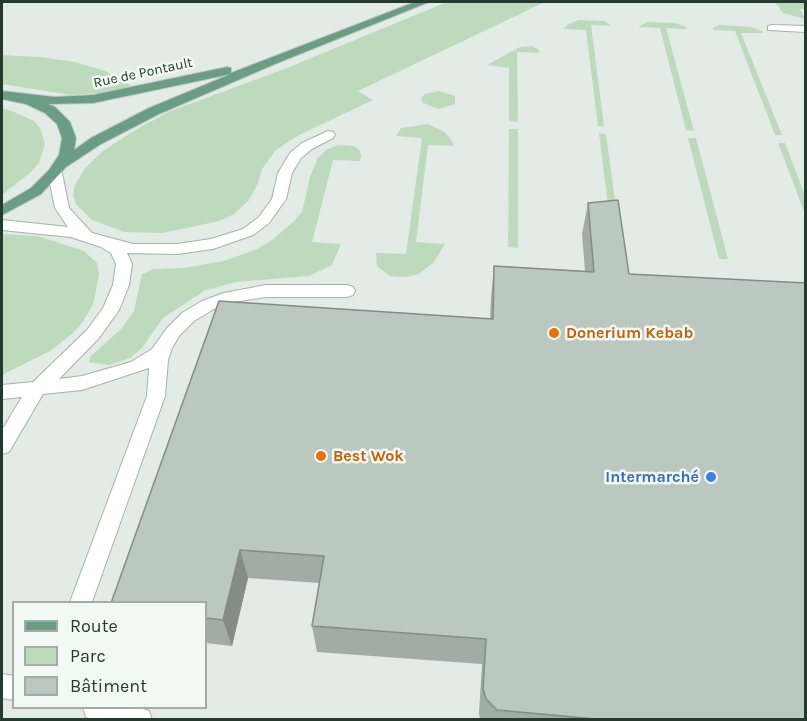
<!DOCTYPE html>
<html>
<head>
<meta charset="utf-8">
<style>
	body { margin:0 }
	#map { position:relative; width:807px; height:721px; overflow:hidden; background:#e2ebe5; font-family:Karla,sans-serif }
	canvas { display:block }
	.frame { position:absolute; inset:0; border:3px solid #243a2f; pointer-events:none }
	.legend { position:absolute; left:12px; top:601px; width:195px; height:108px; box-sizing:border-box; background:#f2f8f4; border:2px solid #a0aca5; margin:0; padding:8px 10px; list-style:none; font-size:18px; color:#243a2f }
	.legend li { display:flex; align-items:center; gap:12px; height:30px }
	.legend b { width:30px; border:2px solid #a0aca5 }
</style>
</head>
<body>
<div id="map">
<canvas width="807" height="721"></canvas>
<div class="frame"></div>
<ul class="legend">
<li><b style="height:8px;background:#6a9d84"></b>Route</li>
<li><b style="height:16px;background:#bddabd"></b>Parc</li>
<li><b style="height:16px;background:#bbc8c0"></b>Bâtiment</li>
</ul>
</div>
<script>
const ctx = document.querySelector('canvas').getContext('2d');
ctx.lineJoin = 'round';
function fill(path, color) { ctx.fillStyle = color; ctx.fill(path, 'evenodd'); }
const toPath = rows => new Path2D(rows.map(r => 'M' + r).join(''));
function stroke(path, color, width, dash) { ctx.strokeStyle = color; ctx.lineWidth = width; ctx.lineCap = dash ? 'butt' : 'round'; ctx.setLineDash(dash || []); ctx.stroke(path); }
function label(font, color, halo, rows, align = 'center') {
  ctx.font = font + ' Karla,sans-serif'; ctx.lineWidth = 5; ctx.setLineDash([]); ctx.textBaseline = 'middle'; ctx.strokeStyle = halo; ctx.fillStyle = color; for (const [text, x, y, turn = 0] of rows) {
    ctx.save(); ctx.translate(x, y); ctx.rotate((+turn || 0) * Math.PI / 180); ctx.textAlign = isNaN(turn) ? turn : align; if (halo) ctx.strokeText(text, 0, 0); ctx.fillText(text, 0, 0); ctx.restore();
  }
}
fill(toPath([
	[447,2,545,2,358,91,373,100,299,135,276,150,262,169,258,183,249,200,234,214,219,221,163,233,125,232,92,220,76,204,73,195,75,185,85,168,103,151,135,130,168,112,287,68],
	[775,2,805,2,805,9,800,9,805,19,783,13],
	[579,20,604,21,612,26,591,25,604,126,598,126,586,30,564,29,568,24],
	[647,22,676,23,686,27,687,29,666,28,694,131,686,130,660,28,638,27],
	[720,25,752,27,762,31,763,33,741,33,782,135,775,135,735,31,713,30,714,27],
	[532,46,538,49,539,53,517,52,518,122,509,121,509,68,487,65,520,47],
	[2,55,40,57,75,62,105,71,134,87,103,93,72,95,2,84],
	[439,91,455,96,455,104,439,109,423,103,421,99,425,94],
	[2,108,14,112,34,121,40,128,45,144,39,163,31,172,2,195],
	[428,124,443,131,450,138,454,146,428,145,416,242,445,244,433,263,419,274,406,277,390,276,377,266,376,253,406,254,422,138,396,136,401,128],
	[509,129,518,129,518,248,508,247],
	[599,133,606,134,622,253,614,253],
	[688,138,696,138,728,259,719,259],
	[778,143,785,143,805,195,805,214],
	[338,145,354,146,360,151,361,156,360,161,333,160,312,242,341,244,332,265,309,276,235,282,204,291,163,318,142,348,130,358,109,365,89,362,90,357,122,328,134,311,142,274,154,269,183,268,224,261,257,249,272,240,294,221,302,212,310,177,318,158,326,150],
	[2,234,38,236,84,251,97,263,99,274,94,302,83,322,72,334,50,351,2,375]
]), '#bddabd');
const service = toPath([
	[772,25,806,26,806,32,768,30,768,26,772,25],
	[328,131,333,132,335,135,333,138,312,149,301,158,292,173,286,199,269,223,253,235,213,249,177,254,127,253,132,264,129,285,119,310,99,338,59,379,82,376,131,362,152,349,167,328,182,313,202,301,224,293,266,285,347,285,353,287,355,291,353,295,347,297,266,297,233,302,214,309,194,321,179,336,172,348,168,360,165,396,92,602,70,602,147,396,149,368,82,390,43,394,9,452,2,454,2,430,22,397,2,399,2,385,33,382,87,330,103,308,113,285,116,264,111,253,101,247,71,237,2,230,2,220,68,227,55,208,48,173,55,169,62,173,69,208,92,233,133,244,177,244,211,239,243,229,259,217,272,199,278,173,290,153,302,143,328,131],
	[2,674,14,676,14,700,2,698,2,674],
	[83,708,140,708,149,711,152,720,93,720,86,717,83,708]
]);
const primary = toPath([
	[415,2,429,2,275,64,159,114,101,144,66,167,41,194,2,215,2,205,31,188,49,170,59,155,62,138,57,124,45,113,26,104,2,99,2,91,55,97,93,95,227,67,231,68,231,73,415,2],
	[231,74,149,108,91,138,74,150,76,138,70,122,55,107,48,104,93,103,231,74]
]);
stroke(service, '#a5b2ab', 2);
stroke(primary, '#c2c8c5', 2);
fill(service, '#fff');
fill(primary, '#6a9d84');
fill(toPath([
	[588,203,629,274,806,720,480,720,479,713,482,664,317,652,312,626,320,583,248,578,232,646,206,643,206,603,111,603,490,319,491,297,494,266,585,271,582,234]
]), '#a1aca5');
fill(toPath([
	[240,550,248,578,232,646,223,620]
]), '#838c86');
const building = toPath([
	[618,200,629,274,806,283,806,720,607,720,497,710,486,699,483,689,486,639,312,626,324,556,240,550,223,620,206,618,206,603,111,603,219,301,493,319,494,266,594,272,588,203,618,200]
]);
fill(building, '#bbc8c0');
stroke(building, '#838c86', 1.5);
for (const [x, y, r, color] of [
	[554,333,6,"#e8710a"],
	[321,456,6,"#e8710a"],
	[711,477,6,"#3f7fe0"]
]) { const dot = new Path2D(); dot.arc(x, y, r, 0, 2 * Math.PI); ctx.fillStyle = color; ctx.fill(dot); stroke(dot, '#f2f8f4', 2); }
label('14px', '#243a2f', '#f2f8f4', [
	["Rue de Pontault",143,73,-12]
]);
label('bold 16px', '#c56008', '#f2f8f4', [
	["Donerium Kebab",566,333],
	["Best Wok",333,456]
], 'left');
label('bold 16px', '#366cbe', '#f2f8f4', [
	["Intermarché",699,477]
], 'right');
</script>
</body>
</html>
